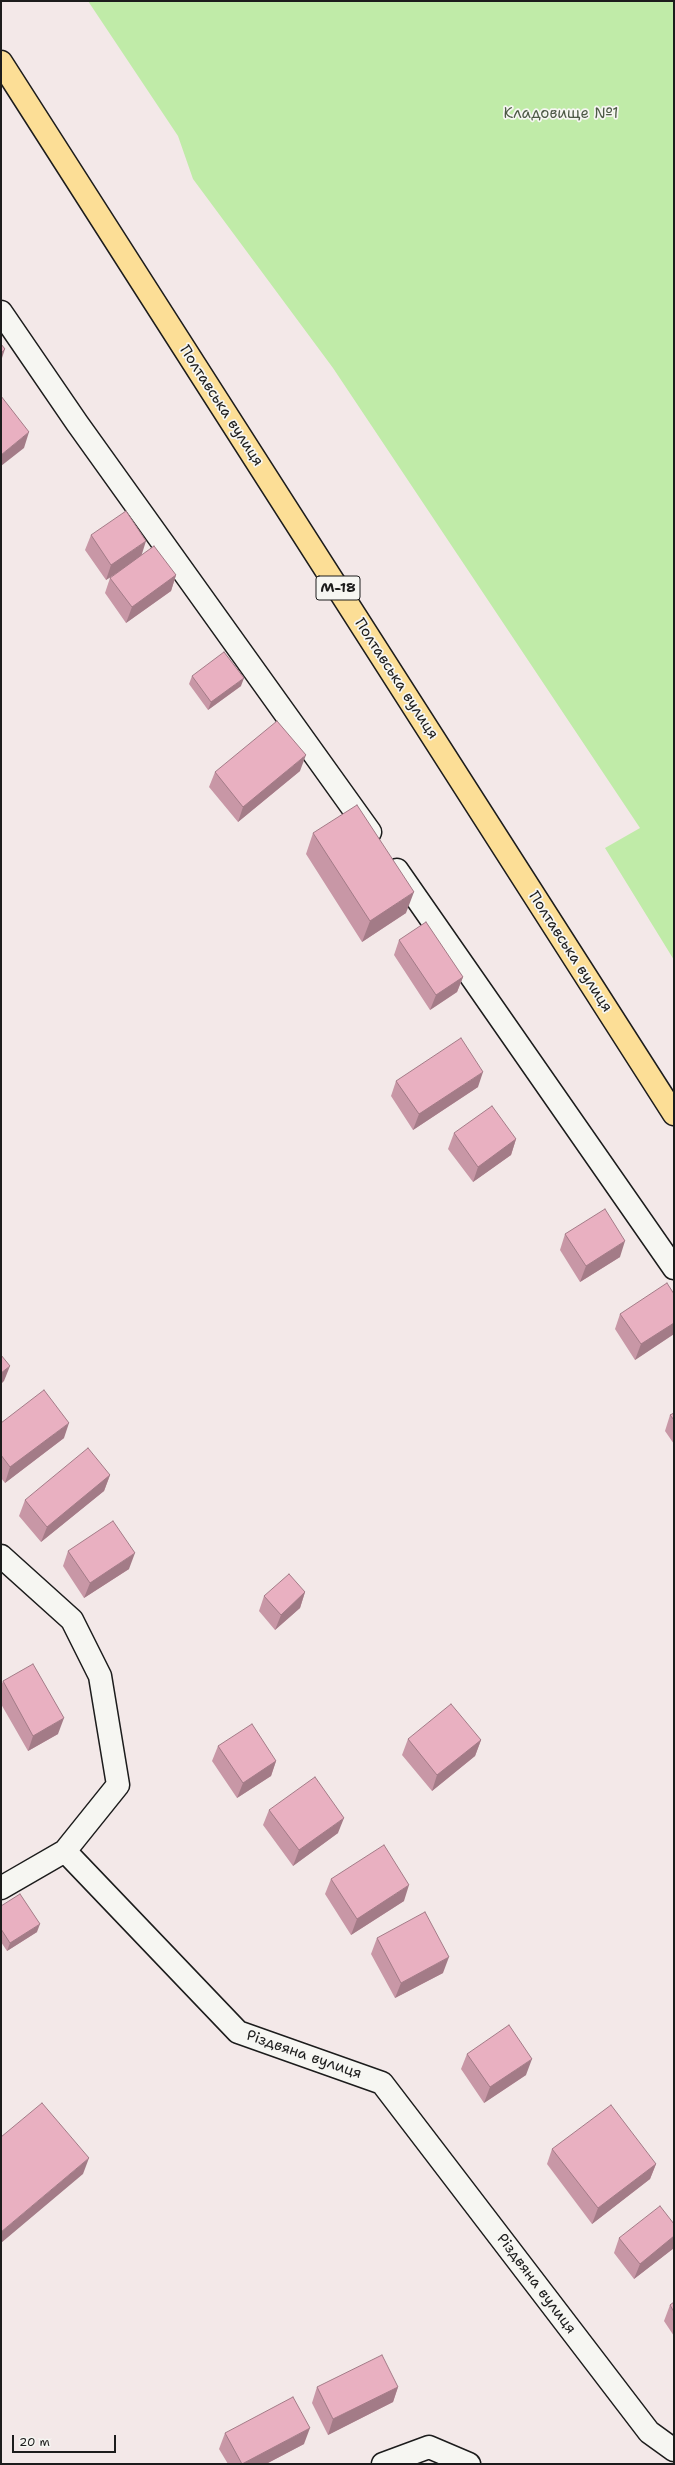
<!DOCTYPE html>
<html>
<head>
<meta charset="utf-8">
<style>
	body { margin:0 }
	#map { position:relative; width:675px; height:2465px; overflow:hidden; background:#f3e8e8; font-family:"Shantell Sans",sans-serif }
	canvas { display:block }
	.frame { position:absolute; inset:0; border:2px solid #1c1c1c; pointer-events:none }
	.scale { position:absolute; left:12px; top:2435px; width:104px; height:18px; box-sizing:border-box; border:2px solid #1c1c1c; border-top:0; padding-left:5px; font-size:12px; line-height:14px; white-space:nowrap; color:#1c1c1c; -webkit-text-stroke:3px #f6f6f2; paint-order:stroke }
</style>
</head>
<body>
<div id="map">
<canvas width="675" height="2465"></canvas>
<div class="frame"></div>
<div class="scale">20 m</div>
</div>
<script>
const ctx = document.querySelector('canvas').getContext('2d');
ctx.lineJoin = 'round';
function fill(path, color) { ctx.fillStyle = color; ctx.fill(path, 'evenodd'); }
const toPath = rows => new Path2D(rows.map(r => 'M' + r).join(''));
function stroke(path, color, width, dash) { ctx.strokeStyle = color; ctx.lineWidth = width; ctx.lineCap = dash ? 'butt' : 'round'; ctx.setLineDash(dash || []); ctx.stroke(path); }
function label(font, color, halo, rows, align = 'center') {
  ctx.font = font + ' "Shantell Sans",sans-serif'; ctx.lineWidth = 3.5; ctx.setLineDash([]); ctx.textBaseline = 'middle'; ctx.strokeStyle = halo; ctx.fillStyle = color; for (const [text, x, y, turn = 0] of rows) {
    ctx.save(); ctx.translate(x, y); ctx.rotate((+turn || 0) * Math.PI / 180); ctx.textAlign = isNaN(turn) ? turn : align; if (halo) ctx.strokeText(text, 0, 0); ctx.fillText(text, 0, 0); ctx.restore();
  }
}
fill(toPath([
	[88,1,674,1,674,960,605,848,640,828,333,368,193,179,178,136]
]), '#c0eba8');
const minor = toPath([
	[1,312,77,423,370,832],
	[397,870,674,1268],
	[1,1556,72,1620,100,1676,118,1785,65,1851,1,1888],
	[65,1851,238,2032,382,2083,649,2432,674,2450],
	[383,2464,429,2447,469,2464]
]);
const highway = toPath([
	[1,62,674,1114]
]);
stroke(minor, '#1c1c1c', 25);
stroke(highway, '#1c1c1c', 25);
stroke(minor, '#f6f6f2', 22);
stroke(highway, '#fcde96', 22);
fill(toPath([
	[91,535,141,556,176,575,171,591,126,623,105,593,110,578,126,567,106,580,85,550],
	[192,676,241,686,208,710,189,684],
	[300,771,238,822,209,787,215,772],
	[313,833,406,913,362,942,306,854],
	[399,940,463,977,457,992,430,1010,394,955],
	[396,1081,478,1087,413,1130,391,1096],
	[454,1133,516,1139,511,1155,473,1182,448,1149],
	[565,1234,620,1257,580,1282,560,1250],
	[674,1294,674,1334,635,1360,615,1329,620,1314],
	[674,1413,674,1444,665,1431,670,1415],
	[1,1423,64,1438,5,1483,1,1478],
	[110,1475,104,1491,41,1542,19,1516,25,1500],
	[68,1551,129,1569,84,1598,63,1566],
	[305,1592,300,1608,275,1630,259,1611,264,1596],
	[3,1681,58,1734,28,1751,1,1704,1,1686],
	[408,1739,481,1740,475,1756,432,1791,402,1755],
	[218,1746,276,1761,271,1776,237,1798,212,1761],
	[269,1810,338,1833,293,1866,263,1825],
	[331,1879,404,1901,351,1935,325,1894],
	[1,1906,37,1932,7,1951,1,1942],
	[377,1938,443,1973,395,1998,371,1954],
	[467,2054,526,2075,484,2103,461,2069],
	[552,2149,656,2164,650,2179,592,2224,547,2164],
	[674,2224,674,2248,634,2279,614,2253,619,2238],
	[674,2302,674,2336,664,2321,670,2305],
	[317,2387,398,2387,393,2402,328,2435,312,2403],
	[225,2433,304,2444,266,2464,228,2464,219,2449]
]), '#c897a6');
fill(toPath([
	[5,349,1,361,1,353],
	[29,432,24,448,1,466,1,455],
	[146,541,141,557,106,580,111,565],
	[176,575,171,591,126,623,132,607],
	[244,678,241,686,208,710,211,702],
	[306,755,300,771,238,822,243,807],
	[414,892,406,913,362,942,370,921],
	[463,977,457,992,430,1010,436,995],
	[483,1072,478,1087,413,1130,419,1114],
	[516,1139,511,1155,473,1182,478,1167],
	[625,1241,620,1257,580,1282,586,1266],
	[674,1323,674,1334,635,1360,641,1344],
	[10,1366,4,1381,1,1384,1,1373],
	[69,1423,64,1438,5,1483,10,1467],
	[110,1475,104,1491,41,1542,47,1527],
	[135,1553,129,1569,84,1598,90,1583],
	[305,1592,300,1608,275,1630,281,1615],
	[64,1718,58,1734,28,1751,33,1736],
	[481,1740,475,1756,432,1791,437,1775],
	[276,1761,271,1776,237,1798,243,1783],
	[344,1818,338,1833,293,1866,299,1850],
	[409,1885,404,1901,351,1935,357,1919],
	[40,1924,37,1932,7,1951,10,1943],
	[449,1957,443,1973,395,1998,401,1983],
	[532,2059,526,2075,484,2103,490,2087],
	[89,2158,83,2174,1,2243,1,2232],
	[656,2164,650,2179,592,2224,598,2208],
	[674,2236,674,2248,634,2279,640,2264],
	[398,2387,393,2402,328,2435,333,2419],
	[310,2428,304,2444,266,2464,242,2464]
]), '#a37b87');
const building = toPath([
	[1,344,5,349,1,353,1,344],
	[1,396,29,432,1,455,1,396],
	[126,511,146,541,111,565,91,535,126,511],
	[154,546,176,575,132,607,110,578,154,546],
	[224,652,244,678,211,702,192,676,224,652],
	[277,721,306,755,243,807,215,772,277,721],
	[357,805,414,892,370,921,313,833,357,805],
	[426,922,463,977,436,995,399,940,426,922],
	[461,1038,483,1072,419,1114,396,1081,461,1038],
	[492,1106,516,1139,478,1167,454,1133,492,1106],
	[605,1209,625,1241,586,1266,565,1234,605,1209],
	[667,1283,674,1294,674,1323,641,1344,620,1314,667,1283],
	[1,1355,10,1366,1,1373,1,1355],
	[44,1390,69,1423,10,1467,1,1455,1,1423,44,1390],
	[674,1413,674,1420,670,1415,674,1413],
	[88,1448,110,1475,47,1527,25,1500,88,1448],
	[113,1521,135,1553,90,1583,68,1551,113,1521],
	[289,1574,305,1592,281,1615,264,1596,289,1574],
	[33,1664,64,1718,33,1736,3,1681,33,1664],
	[451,1704,481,1740,437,1775,408,1739,451,1704],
	[252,1724,276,1761,243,1783,218,1746,252,1724],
	[315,1777,344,1818,299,1850,269,1810,315,1777],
	[384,1845,409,1885,357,1919,331,1879,384,1845],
	[20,1894,40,1924,10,1943,1,1929,1,1906,20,1894],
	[425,1912,449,1957,401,1983,377,1938,425,1912],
	[509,2025,532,2059,490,2087,467,2054,509,2025],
	[42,2103,89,2158,1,2232,1,2137,42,2103],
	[611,2105,656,2164,598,2208,552,2149,611,2105],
	[660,2206,674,2224,674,2236,640,2264,619,2238,660,2206],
	[674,2302,674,2312,670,2305,674,2302],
	[382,2355,398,2387,333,2419,317,2387,382,2355],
	[293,2397,310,2428,242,2464,225,2433,293,2397]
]);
fill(building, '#e9b0c1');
stroke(building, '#a37b87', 1);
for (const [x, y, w] of [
	[338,588,44]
]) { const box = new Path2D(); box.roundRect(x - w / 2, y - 12, w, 24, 3); ctx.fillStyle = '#f6f6f2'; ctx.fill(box); stroke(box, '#1c1c1c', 1); }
label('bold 14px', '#1c1c1c', null, [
	["М-18",338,588]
]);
label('15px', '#4d5a46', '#f6f6f2', [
	["Кладовище №1",561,114]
]);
label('15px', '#1c1c1c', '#f6f6f2', [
	["Полтавська вулиця",221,406,57],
	["Полтавська вулиця",396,679,57],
	["Полтавська вулиця",570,952,57],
	["Різдвяна вулиця",304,2055,19],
	["Різдвяна вулиця",536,2284,53]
]);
</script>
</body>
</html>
